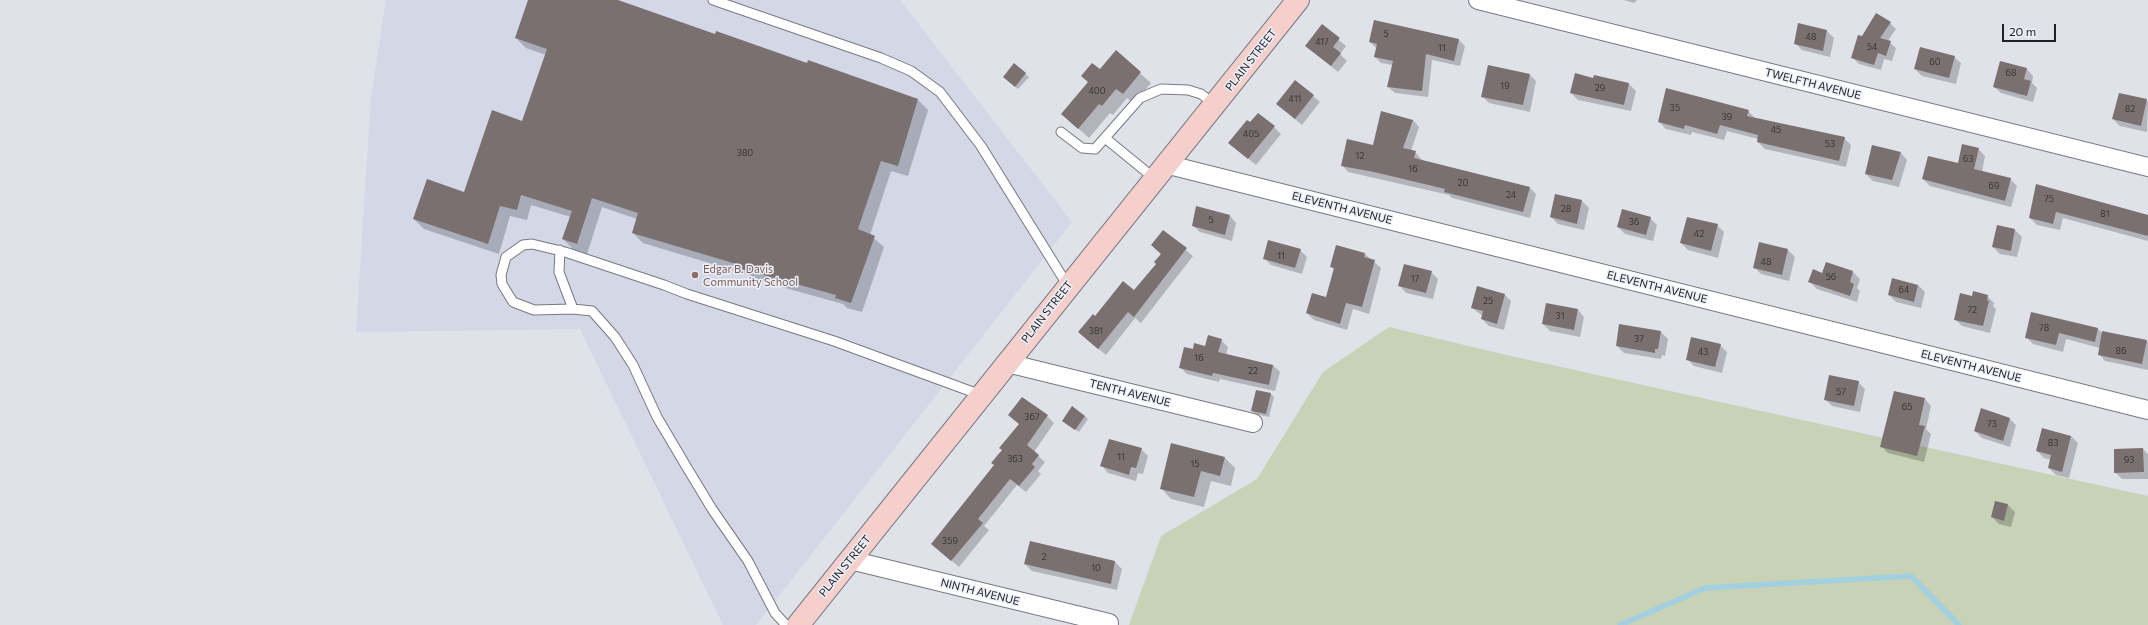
<!DOCTYPE html>
<html>
<head>
<meta charset="utf-8">
<style>
	body { margin:0 }
	#map { position:relative; width:2148px; height:625px; overflow:hidden; background:#e0e2ea; font-family:Commissioner,sans-serif }
	canvas { display:block }
	.scale { position:absolute; left:2002px; top:24px; width:54px; height:18px; box-sizing:border-box; border:2px solid #212225; border-top:0; padding-left:5px; font-size:12px; line-height:14px; white-space:nowrap; color:#212225; -webkit-text-stroke:3px #edeff8; paint-order:stroke }
</style>
</head>
<body>
<div id="map">
<canvas width="2148" height="625"></canvas>
<div class="scale">20 m</div>
</div>
<script>
const ctx = document.querySelector('canvas').getContext('2d');
ctx.lineJoin = 'round';
function fill(path, color) { ctx.fillStyle = color; ctx.fill(path, 'evenodd'); }
const toPath = rows => new Path2D(rows.map(r => 'M' + r).join(''));
function stroke(path, color, width, dash) { ctx.strokeStyle = color; ctx.lineWidth = width; ctx.lineCap = dash ? 'butt' : 'round'; ctx.setLineDash(dash || []); ctx.stroke(path); }
function label(font, color, halo, rows, align = 'center') {
  ctx.font = font + ' Commissioner,sans-serif'; ctx.lineWidth = 3; ctx.setLineDash([]); ctx.textBaseline = 'middle'; ctx.strokeStyle = halo; ctx.fillStyle = color; for (const [text, x, y, turn = 0] of rows) {
    ctx.save(); ctx.translate(x, y); ctx.rotate((+turn || 0) * Math.PI / 180); ctx.textAlign = isNaN(turn) ? turn : align; if (halo) ctx.strokeText(text, 0, 0); ctx.fillText(text, 0, 0); ctx.restore();
  }
}
fill(toPath([
	[386,0,900,0,1072,222,756,625,723,625,580,329,356,332,371,97]
]), '#d3d7e6');
fill(toPath([
	[1389,327,1502,354,2148,496,2148,625,1129,625,1161,536,1257,479,1323,372]
]), '#c7d2b6');
fill(toPath([
	[529,0,615,0,715,35,918,100,928,110,908,176,891,171,870,235,884,247,862,312,847,308,843,304,753,279,749,275,643,243,633,233,637,219,602,207,587,254,573,249,563,239,571,217,531,205,527,220,510,216,499,254,424,229,414,219,465,193,522,122,546,55,526,48,516,38],
	[1624,0,1637,0,1634,3],
	[1890,23,1896,29,1888,41,1896,48,1892,61,1884,59,1881,70,1859,64,1853,58,1862,37],
	[1322,26,1346,46,1340,54,1347,61,1338,72,1306,46],
	[1827,31,1834,38,1830,57,1802,50,1795,43],
	[1459,40,1465,46,1460,66,1432,60,1428,97,1395,93,1388,87,1393,65,1381,63,1375,57,1377,49,1370,42],
	[1116,52,1151,83,1134,104,1127,98,1113,115,1110,113,1089,138,1062,114,1089,83,1082,76,1100,71],
	[1954,57,1961,63,1956,84,1922,76,1915,69],
	[1015,65,1029,77,1018,89,1008,80],
	[2027,69,2033,76,2032,83,2037,88,2033,102,2001,93,1994,87],
	[1529,74,1536,81,1530,112,1489,103,1482,96],
	[1594,79,1629,84,1636,91,1631,111,1578,100,1571,93],
	[1313,96,1320,102,1302,125,1277,104],
	[2146,100,2148,102,2147,132,2120,126,2113,119],
	[1748,111,1755,118,1844,138,1851,145,1846,167,1765,149,1758,142,1758,139,1727,131,1724,140,1692,132,1691,135,1666,129,1659,122],
	[1413,120,1419,127,1411,151,1415,152,1422,160,1529,187,1536,194,1530,218,1452,198,1449,195,1348,172,1342,165],
	[1250,124,1274,127,1281,134,1256,165,1229,143],
	[1978,149,1985,156,1982,172,2010,179,2017,186,2011,207,1930,186,1923,179,1958,164],
	[1901,153,1907,160,1899,187,1873,181,1866,174],
	[2037,185,2148,216,2148,241,2063,218,2060,230,2037,225,2030,218],
	[1556,195,1582,201,1589,208,1584,230,1558,224,1551,217],
	[1230,216,1236,223,1232,241,1200,232,1193,226],
	[1650,218,1657,225,1653,241,1625,234,1618,227],
	[1717,225,1724,232,1718,258,1688,250,1681,243],
	[1998,226,2015,230,2022,237,2017,257,2000,254,1993,247],
	[1163,231,1193,256,1141,323,1135,318,1106,355,1086,339,1096,317,1134,291,1157,264,1161,254,1152,245],
	[1759,244,1788,250,1795,257,1789,281,1761,274,1754,267],
	[1300,250,1307,257,1302,274,1271,265,1264,258],
	[1365,254,1381,268,1369,314,1353,309,1347,330,1314,320,1307,313,1327,298,1334,270,1331,266],
	[1826,263,1853,272,1860,279,1857,288,1860,291,1857,302,1817,289,1810,282,1823,274],
	[1431,272,1438,279,1433,299,1406,293,1400,286],
	[1918,285,1925,292,1921,308,1896,302,1889,295],
	[1505,295,1511,301,1504,330,1489,326,1482,319,1483,316,1472,308],
	[1987,296,1994,303,1993,306,1996,309,1990,333,1962,326,1955,319,1973,297],
	[1578,310,1584,317,1580,337,1550,331,1543,324],
	[2032,313,2098,329,2102,333,2146,341,2148,342,2148,370,2105,361,2099,354,2100,348,2066,339,2063,352,2033,344,2026,337],
	[1620,325,1661,332,1668,339,1665,356,1662,355,1661,359,1624,353,1617,346],
	[1221,340,1228,347,1226,355,1273,365,1280,372,1275,391,1220,379,1219,382,1187,374,1180,367,1193,350],
	[1720,345,1727,352,1722,373,1694,366,1687,359],
	[1858,382,1865,389,1860,412,1832,406,1825,399],
	[1257,391,1271,394,1274,397,1269,417,1255,414,1252,410],
	[1925,399,1931,406,1926,429,1931,434,1924,462,1888,453,1881,446],
	[1009,415,1047,416,1054,423,1034,452,1045,462,1038,471,1041,474,1026,492,1017,485,984,526,989,530,959,567,939,550,1020,425],
	[1085,416,1088,419,1079,432,1066,424],
	[2009,418,2016,425,2010,447,1982,438,1975,431],
	[2071,436,2078,443,2069,478,2056,475,2049,468,2051,460,2044,458,2037,451],
	[1141,449,1148,456,1143,474,1138,473,1136,481,1108,473,1102,466],
	[2143,449,2148,454,2148,479,2122,479,2115,472],
	[1225,458,1235,468,1231,486,1211,481,1204,507,1171,499,1161,488],
	[1996,502,2008,505,2015,512,2011,527,1999,524,1992,517],
	[1030,542,1115,562,1122,569,1117,590,1032,571,1025,564]
]), '#0003');
stroke(toPath([
	[1620,625,1705,588,1911,576,1959,625]
]), '#a2d0e0', 5.5);
fill(toPath([
	[528,0,618,0,715,34,716,31,807,63,808,60,918,99,898,166,881,161,858,229,875,236,851,303,835,298,836,295,742,269,743,266,632,233,638,213,592,198,577,244,562,239,572,211,521,195,517,210,500,206,488,244,413,219,427,179,464,192,492,110,522,121,547,49,515,38],
	[1876,13,1891,22,1880,38,1891,41,1886,56,1878,53,1874,65,1851,58,1858,35,1862,36],
	[1374,20,1459,39,1454,61,1426,54,1422,91,1387,87,1393,61,1374,57,1377,44,1369,42],
	[1798,23,1827,30,1823,51,1794,44],
	[1322,24,1340,38,1333,47,1341,53,1331,66,1305,46],
	[1920,47,1955,56,1949,78,1914,69],
	[1116,50,1141,72,1123,94,1116,89,1102,106,1099,104,1078,129,1061,114,1088,82,1081,76,1092,63,1100,69],
	[2000,61,2027,68,2024,79,2031,81,2027,96,1993,87],
	[1014,63,1026,73,1015,87,1003,77],
	[1488,65,1530,74,1523,105,1481,97],
	[1575,73,1593,78,1594,75,1629,83,1624,105,1570,93],
	[1295,80,1314,95,1295,119,1276,104],
	[1666,88,1749,110,1747,116,1845,137,1839,161,1757,142,1758,135,1720,125,1717,134,1685,125,1684,129,1658,122],
	[2119,93,2147,99,2141,126,2112,119],
	[1381,111,1413,120,1403,148,1416,151,1414,158,1530,187,1523,212,1444,192,1445,189,1374,172,1341,166,1347,139,1373,145],
	[1258,113,1275,126,1248,159,1228,143,1247,120,1250,122],
	[1962,144,1979,148,1974,169,2011,178,2005,201,1922,179,1928,156,1958,163],
	[1872,145,1901,152,1892,180,1865,174],
	[2036,184,2148,215,2148,236,2056,212,2053,224,2029,218],
	[1555,194,1582,200,1577,224,1550,217],
	[1196,206,1230,215,1225,235,1192,226],
	[1622,209,1651,217,1646,235,1617,227],
	[1687,217,1718,224,1711,251,1680,243],
	[1997,225,2015,229,2011,251,1992,247],
	[1163,230,1187,248,1134,317,1128,312,1098,349,1078,332,1093,314,1095,316,1123,281,1134,290,1156,264,1154,262,1161,254,1151,245],
	[1268,240,1301,249,1295,268,1263,259],
	[1759,242,1788,249,1782,275,1753,268],
	[1336,245,1365,253,1364,257,1375,260,1362,307,1346,303,1340,324,1306,313,1312,293,1326,297,1334,268,1330,267],
	[1826,262,1853,271,1850,282,1854,284,1850,296,1808,282,1813,269,1822,273],
	[1404,264,1432,271,1426,293,1398,286],
	[1892,278,1918,285,1914,302,1888,295],
	[1477,286,1505,294,1497,324,1481,319,1483,311,1471,308],
	[1973,291,1988,295,1987,300,1989,301,1983,326,1954,320,1960,293,1972,296],
	[1546,303,1578,309,1574,330,1542,324],
	[2031,312,2098,328,2095,342,2059,333,2056,345,2025,338],
	[1619,324,1661,331,1658,349,1655,349,1655,353,1616,346],
	[2102,331,2147,340,2142,364,2098,355],
	[1208,335,1222,339,1218,352,1273,365,1269,385,1213,373,1212,376,1179,368,1184,347,1193,349,1194,343,1205,346],
	[1691,337,1721,344,1715,367,1686,360],
	[1829,375,1859,381,1854,406,1824,400],
	[1256,390,1271,393,1266,414,1251,411],
	[1894,391,1925,398,1919,425,1925,426,1917,456,1880,447],
	[1022,397,1048,415,1027,445,1039,455,1032,464,1035,467,1019,486,1010,479,978,519,983,523,951,561,931,544,994,465,991,463,1002,450,999,448,1019,424,1008,415],
	[1072,406,1085,416,1075,430,1062,421],
	[1981,408,2010,418,2003,441,1974,431],
	[2042,428,2071,436,2062,472,2048,468,2051,455,2036,451],
	[1109,439,1142,448,1136,468,1131,467,1129,475,1100,466],
	[1171,443,1225,457,1220,476,1201,471,1194,497,1160,489],
	[2143,448,2144,472,2114,473,2114,449],
	[1995,501,2008,504,2004,521,1991,517],
	[1030,541,1115,561,1111,584,1024,564]
]), '#7a7070');
const service = toPath([
	[713,0,881,58,911,71,940,92,981,146,1068,286],
	[1061,132,1082,148,1095,149,1140,98,1161,89,1188,90,1201,94,1214,104],
	[1105,138,1154,178],
	[560,250,559,272,573,309],
	[786,625,775,613,748,561,712,509,686,466,657,417,633,365,615,337,592,311,573,309,534,310,513,302,502,284,501,275,506,257,523,245,532,244,565,252,664,285,687,294,834,341,981,395]
]);
const minor = toPath([
	[1478,0,2148,167],
	[1165,164,2148,410],
	[1007,363,1253,423],
	[850,560,1109,623]
]);
const secondary = toPath([
	[798,625,1298,0]
]);
stroke(service, '#777980', 11);
stroke(minor, '#777980', 20);
stroke(secondary, '#777980', 24);
stroke(service, '#fff', 9);
stroke(minor, '#fff', 18);
stroke(secondary, '#f4cfcb', 22);
for (const [x, y, r, color] of [
	[695,275,4,"#8d6e63"]
]) { const dot = new Path2D(); dot.arc(x, y, r, 0, 2 * Math.PI); ctx.fillStyle = color; ctx.fill(dot); stroke(dot, '#edeff8', 1.5); }
label('9px', '#373638', null, [
	["5",1386,34],
	["48",1811,37],
	["417",1322,42],
	["54",1872,47],
	["11",1442,48],
	["60",1935,62],
	["68",2011,73],
	["19",1505,86],
	["29",1600,88],
	["400",1097,91],
	["411",1295,99],
	["35",1675,108],
	["82",2130,109],
	["39",1727,117],
	["45",1776,130],
	["405",1251,134],
	["53",1830,144],
	["380",745,153],
	["12",1360,156],
	["63",1968,159],
	["16",1413,169],
	["20",1463,183],
	["69",1994,186],
	["24",1511,195],
	["75",2049,199],
	["28",1566,209],
	["81",2105,214],
	["5",1211,220],
	["36",1634,222],
	["42",1699,234],
	["11",1281,256],
	["48",1766,262],
	["56",1831,277],
	["17",1415,279],
	["64",1904,290],
	["25",1488,301],
	["72",1972,310],
	["31",1560,316],
	["78",2044,328],
	["381",1096,331],
	["37",1639,339],
	["86",2121,351],
	["43",1703,352],
	["16",1199,358],
	["22",1253,371],
	["57",1841,392],
	["65",1907,407],
	["367",1032,417],
	["73",1992,424],
	["83",2053,443],
	["11",1121,457],
	["363",1015,459],
	["93",2129,460],
	["15",1195,464],
	["359",950,541],
	["2",1044,557],
	["10",1096,568]
]);
label('11px', '#212225', '#edeff8', [
	["PLAIN STREET",1251,60,-52],
	["TWELFTH AVENUE",1813,84,14],
	["ELEVENTH AVENUE",1342,208,14],
	["ELEVENTH AVENUE",1657,287,14],
	["PLAIN STREET",1047,312,-52],
	["ELEVENTH AVENUE",1971,366,14],
	["TENTH AVENUE",1130,393,14],
	["PLAIN STREET",845,566,-51],
	["NINTH AVENUE",980,592,14]
]);
label('11px', '#785e54', '#edeff8', [
	["Edgar B. Davis",703,269],
	["Community School",703,282]
], 'left');
</script>
</body>
</html>
